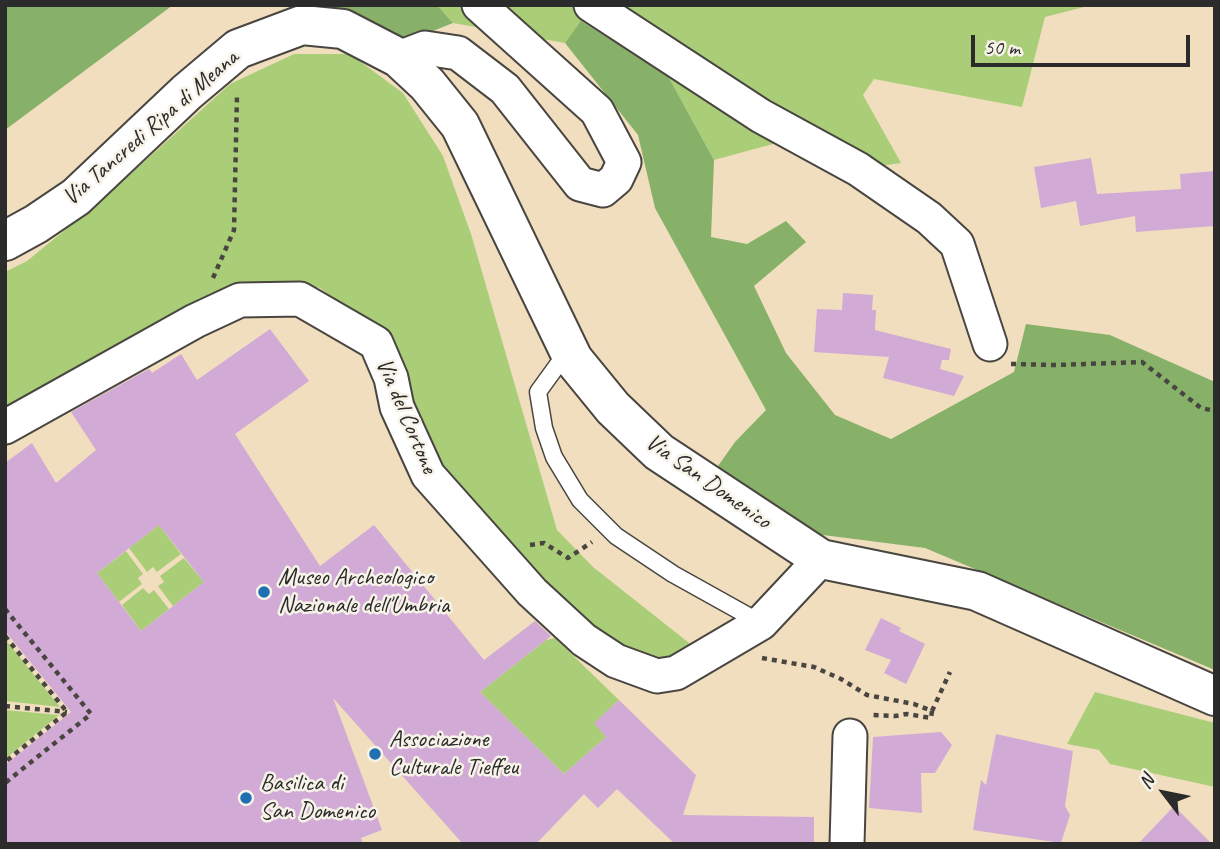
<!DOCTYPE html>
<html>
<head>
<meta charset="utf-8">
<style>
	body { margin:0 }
	#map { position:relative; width:1220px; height:849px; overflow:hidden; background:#f1debf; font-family:Caveat,sans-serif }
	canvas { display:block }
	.frame { position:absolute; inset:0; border:7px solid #2b2b2b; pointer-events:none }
	.north { position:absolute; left:1129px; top:758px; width:70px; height:70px; -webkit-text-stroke:5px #f7f3e8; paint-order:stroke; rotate:302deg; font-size:19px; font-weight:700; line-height:28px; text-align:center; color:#2b2b2b }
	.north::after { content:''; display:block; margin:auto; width:24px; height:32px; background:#2b2b2b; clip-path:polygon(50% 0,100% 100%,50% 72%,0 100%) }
	.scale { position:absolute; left:971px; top:35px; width:219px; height:32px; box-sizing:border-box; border:4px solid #2b2b2b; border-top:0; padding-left:9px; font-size:21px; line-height:24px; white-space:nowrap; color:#2b2b2b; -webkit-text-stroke:5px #f7f3e8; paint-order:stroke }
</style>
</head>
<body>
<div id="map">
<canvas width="1220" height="849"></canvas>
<div class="frame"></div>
<div class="north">N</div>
<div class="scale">50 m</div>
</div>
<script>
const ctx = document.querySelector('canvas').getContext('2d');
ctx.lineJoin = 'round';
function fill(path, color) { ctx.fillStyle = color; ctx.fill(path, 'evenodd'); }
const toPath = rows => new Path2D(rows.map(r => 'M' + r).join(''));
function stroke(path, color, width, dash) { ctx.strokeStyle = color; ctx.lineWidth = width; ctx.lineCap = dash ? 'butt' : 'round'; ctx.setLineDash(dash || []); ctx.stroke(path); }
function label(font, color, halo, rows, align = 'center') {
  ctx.font = font + ' Caveat,sans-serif'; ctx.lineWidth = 5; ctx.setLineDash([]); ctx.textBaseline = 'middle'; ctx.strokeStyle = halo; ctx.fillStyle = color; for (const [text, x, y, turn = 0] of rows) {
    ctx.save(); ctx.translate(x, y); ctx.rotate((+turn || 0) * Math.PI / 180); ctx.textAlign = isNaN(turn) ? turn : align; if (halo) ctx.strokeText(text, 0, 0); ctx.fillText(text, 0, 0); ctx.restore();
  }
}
fill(toPath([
	[437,5,1092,5,1045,17,1022,107,874,79,863,95,901,163,858,169,784,141,714,160,668,76,582,21,565,43,453,23],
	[294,54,350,54,403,93,443,156,471,234,557,530,593,567,698,650,660,665,588,630,435,472,384,337,320,288,293,282,235,289,5,410,5,272,27,261,102,200,230,84],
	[159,525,181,554,157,572,153,567,147,572,129,548],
	[126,551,143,574,138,578,142,584,119,602,97,573],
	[184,558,204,582,173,606,158,586,164,582,160,576],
	[143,588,149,594,154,590,169,609,141,631,122,605],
	[555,638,619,700,595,723,606,737,564,774,480,692,546,640],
	[5,639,60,707,5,701],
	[1095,692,1215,723,1215,787,1110,764,1099,750,1067,744],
	[5,710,59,715,5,759]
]), '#aace78');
fill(toPath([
	[5,5,173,5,5,130],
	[317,5,437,5,453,23,405,42],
	[581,21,668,76,714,160,711,237,747,244,786,221,806,242,754,286,786,353,835,415,891,439,1014,372,1026,324,1110,335,1215,382,1215,670,925,548,776,529,706,483,735,442,766,410,655,208,638,135,565,43]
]), '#87b168');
fill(toPath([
	[1091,158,1097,194,1181,189,1180,174,1215,171,1215,226,1136,232,1135,216,1080,226,1076,201,1041,208,1034,167],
	[843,293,873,295,872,310,876,310,875,330,951,349,949,360,942,360,940,369,964,376,954,396,883,378,889,357,814,352,817,309,842,310],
	[270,329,309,381,235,434,320,566,374,525,484,660,535,621,551,636,480,692,564,774,606,737,594,723,619,700,696,775,683,815,814,817,814,844,675,844,617,789,598,808,584,794,536,844,463,844,333,698,382,830,361,838,363,844,5,844,5,765,71,712,5,631,5,463,32,443,56,483,96,450,71,412,149,369,152,373,181,354,197,380],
	[159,525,204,582,141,631,97,573],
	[881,618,901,628,899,631,925,644,906,684,884,673,891,660,865,650],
	[941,732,952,745,935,773,921,773,922,813,869,808,873,737],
	[996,734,1073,751,1065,806,1070,815,1061,843,973,830,981,780,986,785],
	[1174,806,1212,844,1138,844]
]), '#d2aad6');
const lane = toPath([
	[567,352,538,392,544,428,554,457,580,500,616,536,673,574,761,623]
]);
const street = toPath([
	[591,5,761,116,858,169,929,218,957,244,990,344],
	[399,58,425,48,458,53,505,89,580,184,603,190,616,179,624,162,597,111,479,5],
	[5,427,195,321,240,300,300,299,376,343,391,378,397,407,428,475,532,592,584,640,616,661,657,676,676,673,761,623,821,559],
	[847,844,850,736]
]);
const secondary = toPath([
	[5,241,36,224,76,197,187,92,238,49,302,25,343,29,399,58,427,84,460,125,573,359,613,408,659,452,821,559,977,591,1215,696]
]);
stroke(lane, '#494641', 19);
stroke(street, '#494641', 37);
stroke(secondary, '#494641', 42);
stroke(toPath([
	[213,278,234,230,237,95],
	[1011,364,1056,365,1142,362,1201,408,1215,411],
	[530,545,544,543,568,558,592,542],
	[5,609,91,714,5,783],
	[5,636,67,712,5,762],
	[762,658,814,667,841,679,867,695,914,704,932,711,931,718,907,714,895,716,872,715],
	[5,706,67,712],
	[932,711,950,672]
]), '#494641', 4.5, [5, 5]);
stroke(lane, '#fff', 16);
stroke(street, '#fff', 33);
stroke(secondary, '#fff', 38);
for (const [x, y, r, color] of [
	[264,592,7,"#1f6fb2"],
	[375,754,7,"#1f6fb2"],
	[246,798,7,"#1f6fb2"]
]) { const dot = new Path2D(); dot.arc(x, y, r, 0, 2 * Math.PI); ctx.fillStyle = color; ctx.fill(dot); stroke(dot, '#f7f3e8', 2.5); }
label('24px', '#2b2b2b', '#f7f3e8', [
	["Via Tancredi Ripa di Meana",151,128,-41],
	["Via del Cortone",406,416,67],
	["Via San Domenico",708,482,35]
]);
label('24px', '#2b2b2b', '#f7f3e8', [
	["Museo Archeologico",278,578],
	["Nazionale dell'Umbria",278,606],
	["Associazione",389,740],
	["Culturale Tieffeu",389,768],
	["Basilica di",260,784],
	["San Domenico",260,812]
], 'left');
</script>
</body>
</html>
